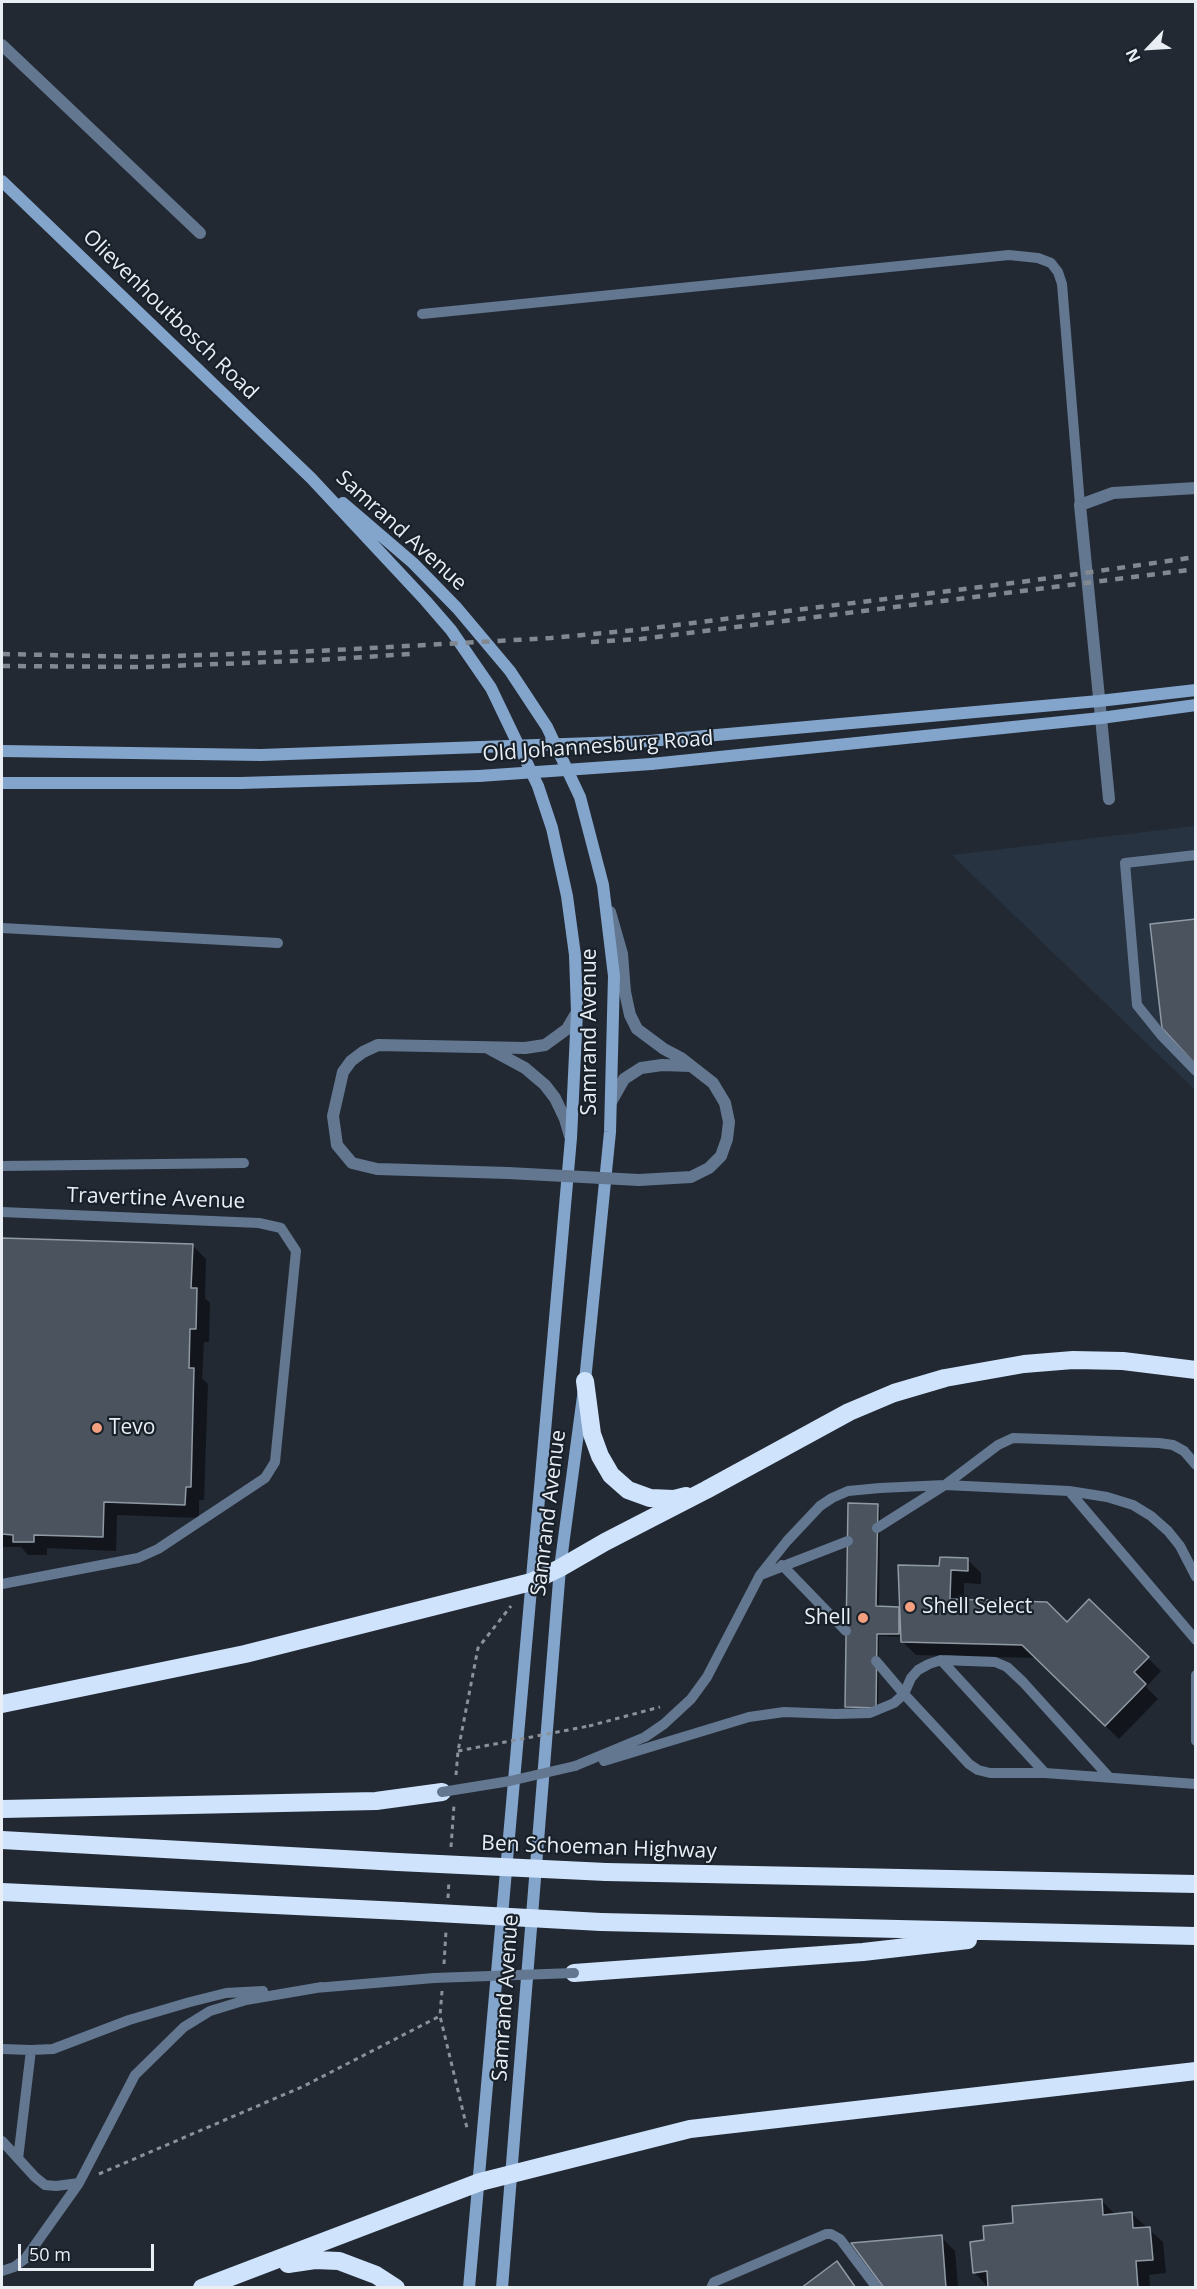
<!DOCTYPE html>
<html>
<head>
<meta charset="utf-8">
<style>
	body { margin:0 }
	#map { position:relative; width:1197px; height:2289px; overflow:hidden; background:#222933; font-family:"Open Sans",sans-serif }
	canvas { display:block }
	.frame { position:absolute; inset:0; border:3px solid #e9eef4; pointer-events:none }
	.north { position:absolute; left:1119px; top:18px; width:60px; height:60px; -webkit-text-stroke:4px #182029; paint-order:stroke; rotate:245deg; font-size:16px; font-weight:700; line-height:24px; text-align:center; color:#e9eef4 }
	.north::after { content:''; display:block; margin:auto; width:21px; height:27px; background:#e9eef4; clip-path:polygon(50% 0,100% 100%,50% 72%,0 100%) }
	.scale { position:absolute; left:18px; top:2244px; width:136px; height:27px; box-sizing:border-box; border:3px solid #e9eef4; border-top:0; padding-left:8px; font-size:18px; line-height:21px; white-space:nowrap; color:#e9eef4; -webkit-text-stroke:4px #182029; paint-order:stroke }
</style>
</head>
<body>
<div id="map">
<canvas width="1197" height="2289"></canvas>
<div class="frame"></div>
<div class="north">N</div>
<div class="scale">50 m</div>
</div>
<script>
const ctx = document.querySelector('canvas').getContext('2d');
ctx.lineJoin = 'round';
function fill(path, color) { ctx.fillStyle = color; ctx.fill(path, 'evenodd'); }
const toPath = rows => new Path2D(rows.map(r => 'M' + r).join(''));
function stroke(path, color, width, dash) { ctx.strokeStyle = color; ctx.lineWidth = width; ctx.lineCap = dash ? 'butt' : 'round'; ctx.setLineDash(dash || []); ctx.stroke(path); }
function label(font, color, halo, rows, align = 'center') {
  ctx.font = font + ' "Open Sans",sans-serif'; ctx.lineWidth = 4.5; ctx.setLineDash([]); ctx.textBaseline = 'middle'; ctx.strokeStyle = halo; ctx.fillStyle = color; for (const [text, x, y, turn = 0] of rows) {
    ctx.save(); ctx.translate(x, y); ctx.rotate((+turn || 0) * Math.PI / 180); ctx.textAlign = isNaN(turn) ? turn : align; if (halo) ctx.strokeText(text, 0, 0); ctx.fillText(text, 0, 0); ctx.restore();
  }
}
fill(toPath([
	[1195,826,1195,1090,952,855]
]), '#273341');
fill(toPath([
	[2,1239,192,1245,206,1259,205,1298,210,1303,209,1342,204,1342,202,1378,208,1384,204,1500,199,1500,199,1518,117,1515,116,1551,47,1548,47,1555,28,1555,21,1547,2,1547],
	[877,1505,880,1508,879,1608,899,1608,901,1611,941,1567,967,1559,981,1573,981,1584,964,1583,964,1601,1067,1624,1089,1601,1161,1671,1146,1687,1158,1699,1119,1739,1037,1658,916,1655,902,1641,902,1637,879,1636,878,1710,850,1710,847,1707],
	[1101,2200,1115,2214,1132,2214,1163,2242,1166,2273,1149,2275,1150,2288,989,2288,974,2272,985,2242,1015,2225],
	[941,2237,955,2251,958,2288,886,2288],
	[837,2263,858,2288,803,2288]
]), '#0007');
const building = toPath([
	[1196,919,1196,1065,1162,1028,1150,924,1196,919],
	[2,1238,193,1244,191,1288,197,1288,196,1329,190,1329,189,1368,194,1368,191,1487,186,1487,185,1505,104,1502,103,1537,34,1535,34,1542,13,1542,13,1535,2,1534,2,1238],
	[848,1503,878,1504,876,1606,899,1607,899,1634,877,1634,876,1708,845,1707,848,1503],
	[940,1557,968,1558,968,1571,951,1570,950,1599,1047,1602,1067,1622,1089,1599,1149,1657,1134,1672,1146,1684,1105,1726,1022,1645,901,1642,898,1565,939,1566,940,1557],
	[1102,2199,1103,2215,1132,2212,1133,2228,1150,2227,1153,2260,1136,2261,1138,2288,988,2288,987,2271,973,2273,970,2242,984,2240,983,2226,1013,2223,1012,2206,1102,2199],
	[942,2235,946,2288,884,2288,851,2243,942,2235],
	[837,2261,856,2288,801,2288,837,2261]
]);
fill(building, '#4b545e');
stroke(building, '#909aa5', 1.5);
stroke(toPath([
	[589,1726,660,1707],
	[456,1775,458,1751,478,1648,511,1606],
	[451,1847,454,1805],
	[448,1898,449,1880],
	[444,1964,446,1931],
	[442,1991,440,2016,467,2128],
	[99,2174,304,2086,440,2016]
]), '#8b9199', 3, [4.5, 4.5]);
stroke(toPath([
	[422,314,1009,255,1038,258,1051,263,1058,272,1062,284,1080,505],
	[1196,855,1125,863,1137,1005,1162,1036,1196,1071],
	[2,928,278,943],
	[2,1166,244,1163],
	[2,1212,259,1223,281,1228,296,1251,275,1462,265,1478,158,1549,138,1558,2,1584],
	[1069,1491,1196,1640],
	[877,1528,945,1485,998,1445,1013,1438,1159,1443,1173,1445,1184,1451,1196,1465],
	[782,1565,846,1631],
	[763,1574,848,1541],
	[941,1660,1045,1773],
	[876,1661,904,1694],
	[1196,1675,1196,1741],
	[904,1694,911,1678,918,1670,929,1664,941,1660,995,1662,1007,1667,1023,1682,1109,1777],
	[604,1761,749,1717,784,1712,836,1714,870,1713,894,1703,904,1694,969,1764,978,1770,990,1773,1045,1773,1196,1784],
	[575,1766,645,1737,664,1724,691,1699,707,1677,760,1575,787,1541,820,1506,832,1498,848,1491,880,1488,945,1485,1069,1491,1107,1497,1133,1505,1151,1516,1168,1531,1180,1546,1196,1577],
	[315,1988,434,1978],
	[2,2049,31,2050,53,2049,129,2020,190,2002,226,1993,263,1991],
	[2,2141,35,2177,45,2185,56,2186,79,2183],
	[18,2159,31,2050],
	[2,2271,14,2267,25,2259,79,2183,135,2075,184,2027,210,2011,246,2000,322,1987],
	[711,2288,714,2282,826,2234,831,2234,840,2239,877,2288]
]), '#637790', 10);
stroke(toPath([
	[2,45,200,233],
	[1109,799,1080,505,1113,493,1196,488],
	[610,912,622,954,625,992,630,1015,637,1029,664,1049,681,1058,713,1083,725,1103,729,1122,727,1139,721,1156,709,1168,691,1177,639,1180],
	[488,1048,525,1068,545,1085,555,1098,565,1119,570,1136],
	[611,1102,624,1079,641,1068,662,1065,691,1066],
	[508,1173,377,1169,352,1163,337,1145,333,1116,343,1072,351,1061,363,1052,378,1045,525,1048,545,1045,567,1029,577,1012]
]), '#637790', 12);
stroke(toPath([
	[2,181,311,478,425,600,451,630,491,688,538,786,552,828,567,896,575,955,577,1012,571,1138,469,2288],
	[343,503,413,563,457,608,510,671,547,727,580,797,603,885,614,976,610,1132,585,1381,560,1568,502,2288],
	[649,741,1099,701,1196,690],
	[2,751,261,755,481,747],
	[651,764,1101,718,1196,705],
	[2,783,240,783,479,776]
]), '#83a4cb', 12);
stroke(toPath([
	[585,1381,592,1434,600,1456,611,1475,628,1490,650,1498,674,1499,686,1496],
	[2,1704,245,1654,531,1582,560,1568,605,1542,706,1490,849,1412,894,1393,945,1378,1024,1364,1073,1360,1123,1361,1196,1370],
	[2,1809,376,1801,442,1792],
	[2,1840,398,1862],
	[606,1872,1196,1884],
	[2,1892,401,1911],
	[601,1922,1196,1936],
	[574,1973,863,1952,968,1940],
	[288,2264,315,2260,339,2261,376,2275,396,2288],
	[202,2288,480,2182,690,2129,1196,2071]
]), '#cfe3fc', 18);
stroke(toPath([
	[591,642,641,639,1196,569],
	[2,654,144,657,317,651,551,638,636,630,1021,582,1196,557],
	[2,666,145,667,317,660,411,654]
]), '#828890', 4.5, [8, 8]);
stroke(toPath([
	[458,1751,589,1726]
]), '#8b9199', 3, [4.5, 4.5]);
stroke(toPath([
	[442,1792,510,1781,575,1766],
	[434,1978,574,1973]
]), '#637790', 10);
stroke(toPath([
	[508,1173,639,1180]
]), '#637790', 12);
stroke(toPath([
	[481,747,649,741],
	[479,776,651,764]
]), '#83a4cb', 12);
stroke(toPath([
	[398,1862,606,1872],
	[401,1911,601,1922]
]), '#cfe3fc', 18);
for (const [x, y, r, color] of [
	[97,1428,6,"#f2a07f"],
	[910,1607,6,"#f2a07f"],
	[863,1618,6,"#f2a07f"]
]) { const dot = new Path2D(); dot.arc(x, y, r, 0, 2 * Math.PI); ctx.fillStyle = color; ctx.fill(dot); stroke(dot, '#182029', 2); }
label('21px', '#e9eef4', '#182029', [
	["Olievenhoutbosch Road",170,315,44],
	["Samrand Avenue",401,531,42],
	["Old Johannesburg Road",598,747,-4],
	["Samrand Avenue",590,1032,-90],
	["Travertine Avenue",156,1199,2],
	["Samrand Avenue",549,1513,-83],
	["Ben Schoeman Highway",599,1848,2],
	["Samrand Avenue",506,1998,-86]
]);
label('21px', '#e9eef4', '#182029', [
	["Tevo",109,1428],
	["Shell Select",922,1607],
	["Shell",851,1618,"right"]
], 'left');
</script>
</body>
</html>
